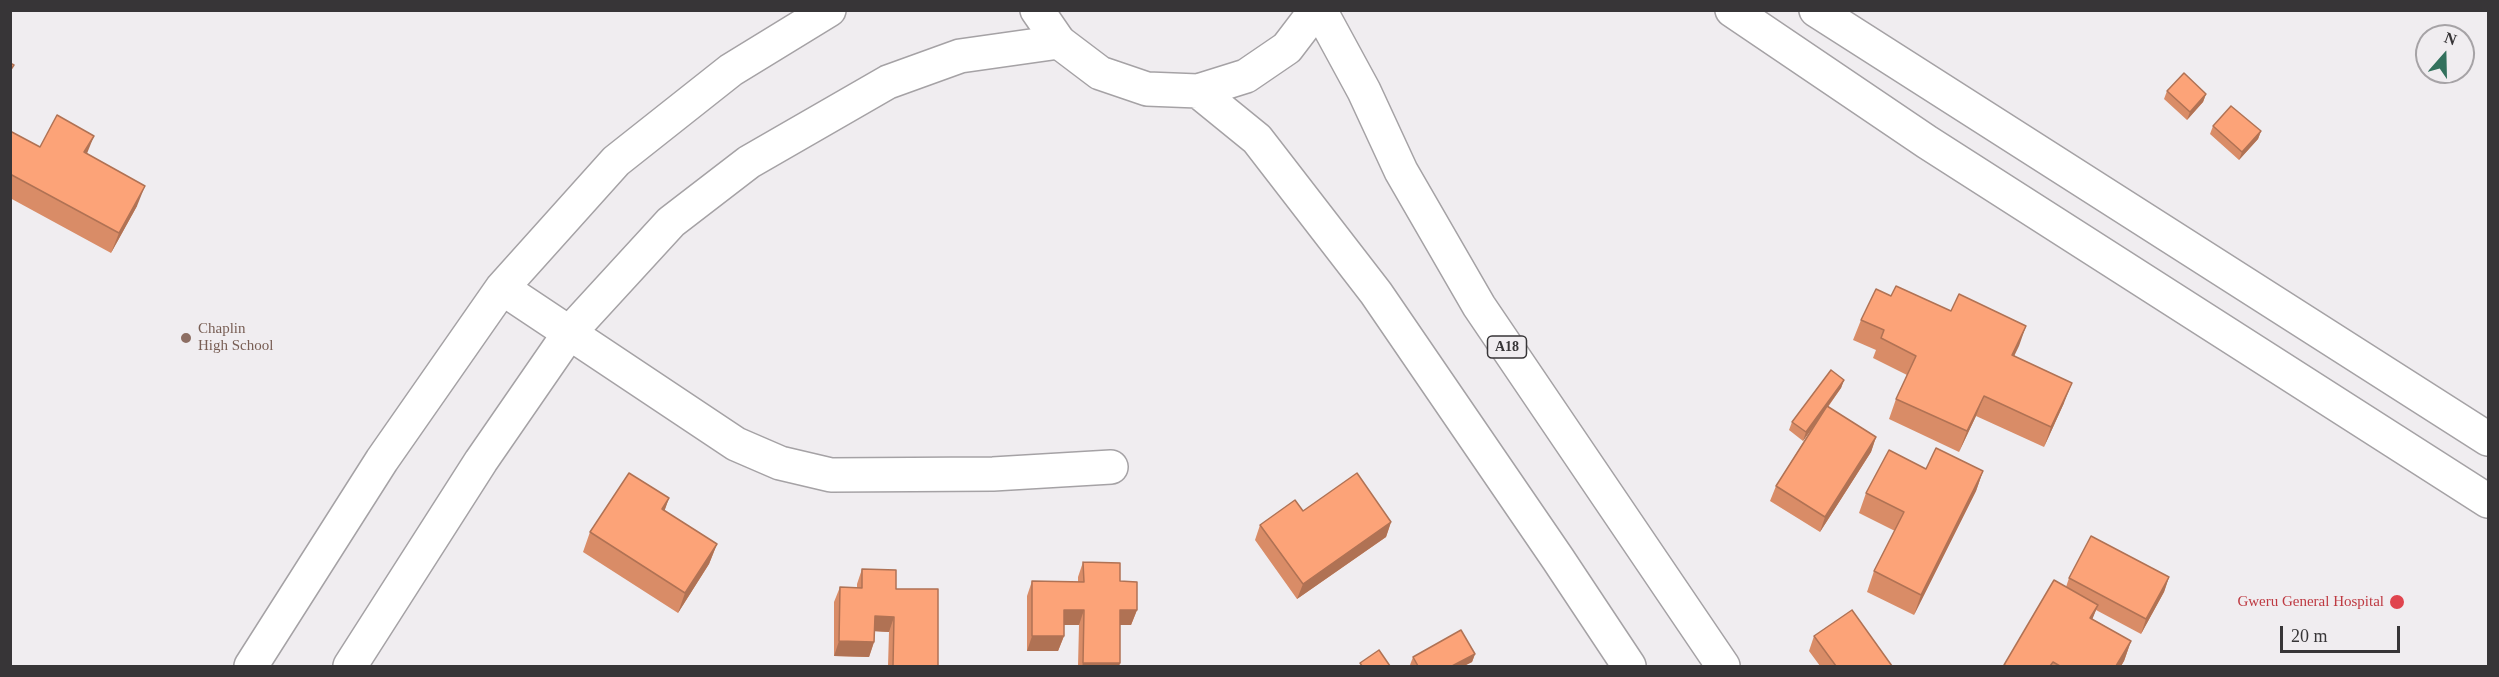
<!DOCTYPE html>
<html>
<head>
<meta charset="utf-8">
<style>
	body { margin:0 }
	#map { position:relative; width:2499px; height:677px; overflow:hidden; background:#f0edf0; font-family:Georgia,serif }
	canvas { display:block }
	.frame { position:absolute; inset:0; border:12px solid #373537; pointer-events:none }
	.north { position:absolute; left:2415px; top:24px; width:60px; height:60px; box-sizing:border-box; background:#f0edf0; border:2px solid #a6a3a6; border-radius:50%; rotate:20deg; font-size:16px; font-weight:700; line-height:24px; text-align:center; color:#373537 }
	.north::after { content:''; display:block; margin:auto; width:21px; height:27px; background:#33715d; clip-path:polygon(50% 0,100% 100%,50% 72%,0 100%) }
	.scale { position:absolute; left:2280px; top:626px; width:120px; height:27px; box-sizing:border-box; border:3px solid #373537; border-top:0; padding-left:8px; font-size:18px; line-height:21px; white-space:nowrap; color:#373537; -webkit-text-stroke:4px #f0edf0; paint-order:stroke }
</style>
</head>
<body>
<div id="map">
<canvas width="2499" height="677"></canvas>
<div class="frame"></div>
<div class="north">N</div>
<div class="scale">20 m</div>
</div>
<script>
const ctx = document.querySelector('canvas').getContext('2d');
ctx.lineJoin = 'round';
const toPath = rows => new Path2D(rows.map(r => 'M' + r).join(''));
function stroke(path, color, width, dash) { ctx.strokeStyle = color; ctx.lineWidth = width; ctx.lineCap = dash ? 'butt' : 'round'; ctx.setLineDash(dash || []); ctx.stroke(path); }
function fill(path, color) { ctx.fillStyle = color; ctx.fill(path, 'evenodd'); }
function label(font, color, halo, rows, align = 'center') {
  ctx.font = font + ' Georgia,serif'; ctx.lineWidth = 4.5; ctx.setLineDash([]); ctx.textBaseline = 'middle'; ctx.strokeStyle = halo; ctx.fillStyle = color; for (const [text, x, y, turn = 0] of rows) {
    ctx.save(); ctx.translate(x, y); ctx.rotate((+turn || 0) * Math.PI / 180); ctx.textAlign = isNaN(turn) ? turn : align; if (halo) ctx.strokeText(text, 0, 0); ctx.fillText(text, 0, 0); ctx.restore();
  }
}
const street = toPath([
	[1732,10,1927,142,2488,501],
	[1816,10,2488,439],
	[502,288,736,444,780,463,831,475,993,474,1111,467],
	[251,666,382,460,502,288,616,161,731,70,829,10],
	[350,666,481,461,570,332,671,222,749,162,888,82,960,56,1059,42]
]);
const highway = toPath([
	[1037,10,1059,42,1100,73,1147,89,1198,91,1246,76,1287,48,1316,10],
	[1320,10,1364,91,1401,171,1479,306,1723,666],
	[1198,91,1257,139,1376,293,1558,559,1629,666]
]);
stroke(street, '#a5a2a5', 36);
stroke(highway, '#a5a2a5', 36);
stroke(street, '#fff', 33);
stroke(highway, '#fff', 33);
fill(toPath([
	[2167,91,2206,94,2203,102,2187,120,2164,99],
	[2213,126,2261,131,2258,139,2239,160,2210,134],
	[10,131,40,147,87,154,137,206,111,253,10,198],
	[1891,296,1951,311,2026,326,2014,355,2064,403,2044,447,1976,416,1959,452,1889,419,1896,399,1907,375,1873,358,1876,350,1853,340,1861,320],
	[1844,380,1841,388,1828,407,1876,437,1871,452,1820,532,1770,501,1776,486,1814,425,1803,441,1789,430,1792,422],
	[1926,469,1983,471,1976,491,1914,615,1867,592,1874,571,1895,531,1859,513,1866,493],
	[669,498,664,511,717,544,709,564,678,613,583,552,590,532],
	[1391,522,1386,537,1297,599,1255,540,1260,525],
	[1083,562,1120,581,1137,610,1131,625,1120,625,1120,663,1119,666,1078,666,1079,625,1064,625,1064,636,1058,651,1027,651,1027,596,1032,581,1078,582,1078,577],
	[862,569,896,589,938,666,888,666,889,632,875,631,874,642,869,657,834,656,834,602,840,587,857,588,857,584],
	[2169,577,2164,592,2141,634,2096,610,2092,619,2131,641,2124,661,2121,666,2004,666,2054,580,2066,587,2069,578],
	[1814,636,1892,666,1820,666,1809,651],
	[1475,654,1472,662,1464,666,1410,666,1410,665,1413,657]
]), '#d98c67');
fill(toPath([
	[2206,94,2203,102,2187,120,2190,112],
	[2261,131,2258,139,2239,160,2242,152],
	[94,136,86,156,84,152],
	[145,186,137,206,111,253,119,233],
	[2026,326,2019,346,2005,375,2012,355],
	[1844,380,1841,388,1803,441,1806,432],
	[2072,383,2064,403,2044,447,2051,427],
	[1984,396,1976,416,1959,452,1967,431],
	[1876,437,1871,452,1820,532,1825,517],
	[1983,471,1976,491,1914,615,1921,595],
	[669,498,662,518,662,509],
	[1391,522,1386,537,1297,599,1303,584],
	[717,544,709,564,678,613,685,593],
	[2169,577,2164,592,2141,634,2146,619],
	[2098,605,2090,625,2090,618],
	[1064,610,1084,610,1079,625,1059,625],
	[1120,610,1137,610,1131,625,1115,625],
	[875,616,894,617,889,632,870,631],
	[1032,636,1064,636,1058,651,1027,651],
	[839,641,874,642,869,657,834,656],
	[2131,641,2124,661,2121,666,2116,666],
	[1475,654,1472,662,1464,666,1452,666],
	[1083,663,1120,663,1119,666,1082,666]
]), '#b07254');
const building = toPath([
	[10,63,14,65,10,71,10,63],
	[2184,73,2206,94,2190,112,2167,91,2184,73],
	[2231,106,2261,131,2242,152,2213,126,2231,106],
	[57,115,94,136,84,152,145,186,119,233,10,174,10,131,40,147,57,115],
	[1896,286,1951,311,1959,294,2026,326,2012,355,2072,383,2051,427,1984,396,1967,431,1896,399,1916,356,1881,338,1884,330,1861,320,1876,289,1891,296,1896,286],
	[1831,370,1844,380,1806,432,1792,422,1831,370],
	[1827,406,1876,437,1825,517,1776,486,1827,406],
	[1936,448,1983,471,1921,595,1874,571,1904,512,1866,493,1889,450,1926,469,1936,448],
	[629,473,669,498,662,509,717,544,685,593,590,532,629,473],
	[1357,473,1391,522,1303,584,1260,525,1295,500,1303,511,1357,473],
	[2091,536,2169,577,2146,619,2069,578,2091,536],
	[1083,562,1120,563,1120,581,1137,582,1137,610,1120,610,1120,663,1083,663,1084,610,1064,610,1064,636,1032,636,1032,581,1084,582,1083,562],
	[862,569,896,570,896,589,938,589,938,666,893,666,894,617,875,616,874,642,839,641,840,587,862,588,862,569],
	[2054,580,2098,605,2090,618,2131,641,2116,666,2060,666,2053,662,2050,666,2007,666,2004,665,2054,580],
	[1852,610,1892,666,1836,666,1814,636,1852,610],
	[1461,630,1475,654,1452,666,1418,666,1413,657,1461,630],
	[1379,650,1390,666,1362,666,1360,663,1379,650]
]);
fill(building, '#fca378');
stroke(building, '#b07254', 1.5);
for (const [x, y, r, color] of [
	[186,338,6,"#8d6e63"],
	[2397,602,8,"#e0444e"]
]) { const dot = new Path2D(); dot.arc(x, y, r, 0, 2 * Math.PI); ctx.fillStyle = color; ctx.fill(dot); stroke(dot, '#f0edf0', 2); }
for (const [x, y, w] of [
	[1507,347,39]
]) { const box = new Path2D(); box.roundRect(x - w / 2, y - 11, w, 22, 4.5); ctx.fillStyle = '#f0edf0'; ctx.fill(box); stroke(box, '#373537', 1.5); }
label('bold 14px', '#373537', null, [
	["A18",1507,347]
]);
label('15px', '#785e54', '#f0edf0', [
	["Chaplin",198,329],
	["High School",198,346]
], 'left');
label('15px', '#be3a42', '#f0edf0', [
	["Gweru General Hospital",2384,602]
], 'right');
</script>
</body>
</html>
